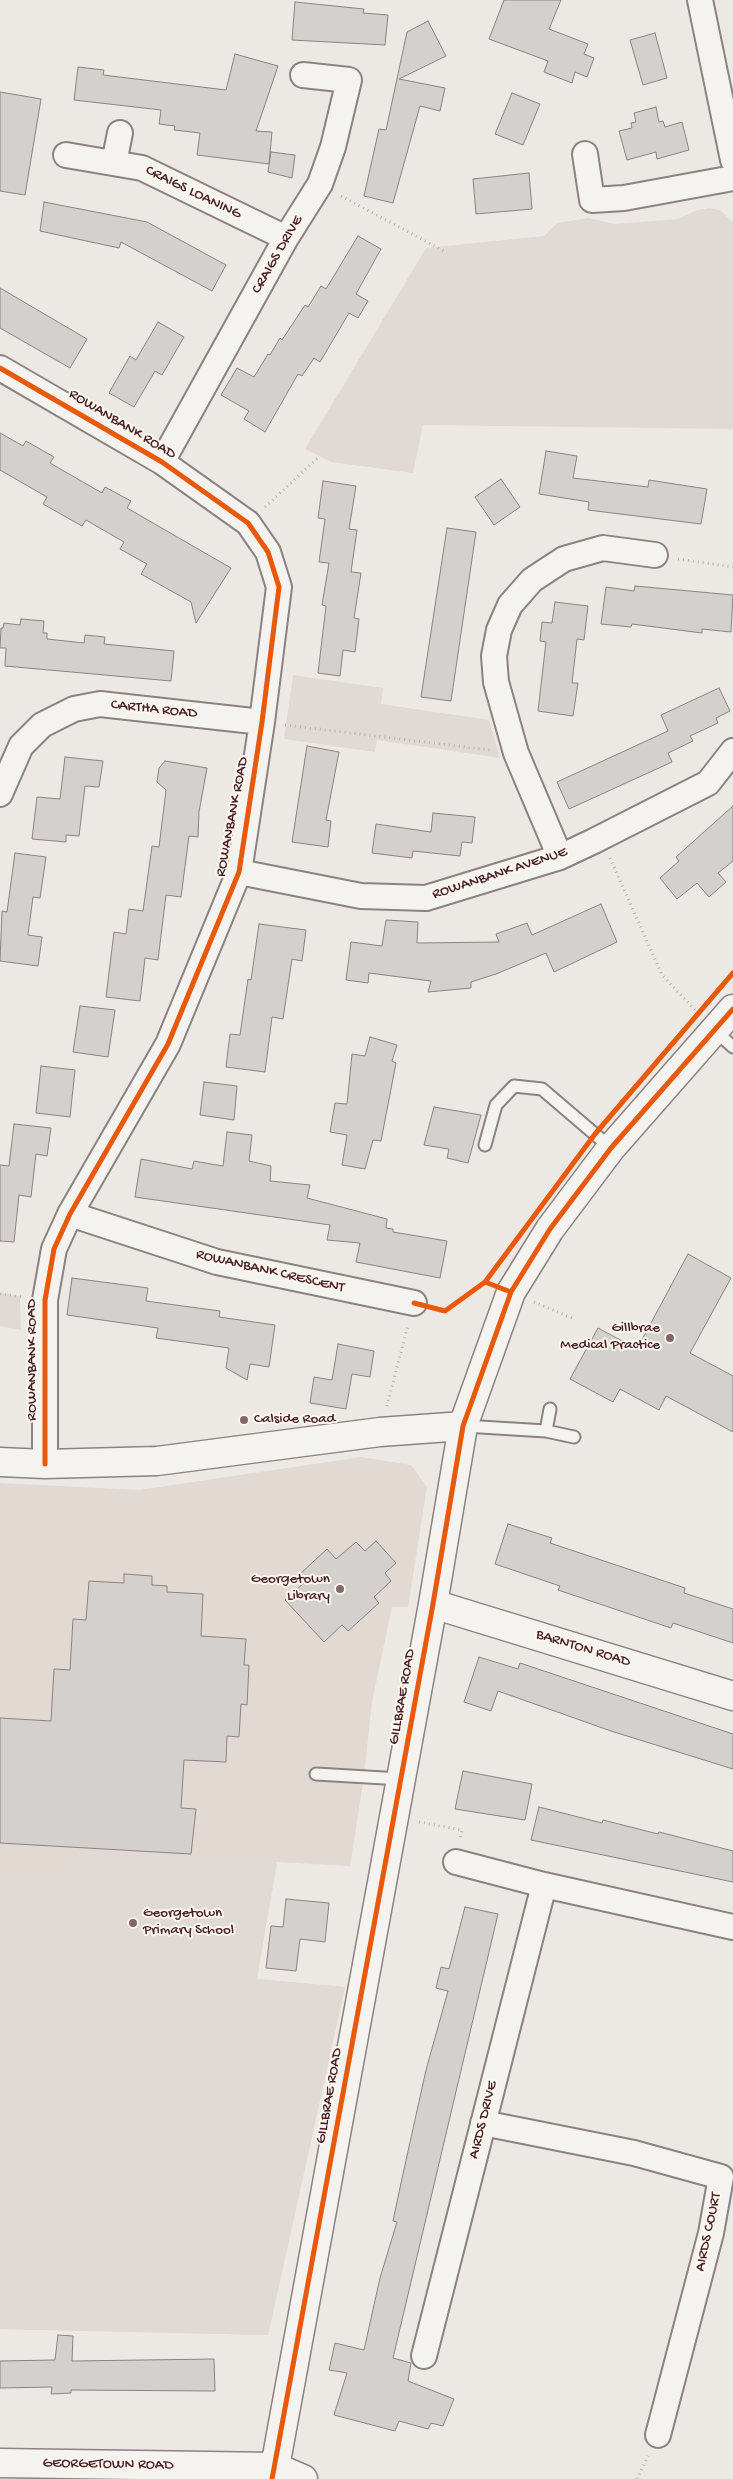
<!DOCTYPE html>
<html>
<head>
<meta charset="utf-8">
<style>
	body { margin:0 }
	canvas { display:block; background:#ece9e4 }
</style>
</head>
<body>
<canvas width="733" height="2479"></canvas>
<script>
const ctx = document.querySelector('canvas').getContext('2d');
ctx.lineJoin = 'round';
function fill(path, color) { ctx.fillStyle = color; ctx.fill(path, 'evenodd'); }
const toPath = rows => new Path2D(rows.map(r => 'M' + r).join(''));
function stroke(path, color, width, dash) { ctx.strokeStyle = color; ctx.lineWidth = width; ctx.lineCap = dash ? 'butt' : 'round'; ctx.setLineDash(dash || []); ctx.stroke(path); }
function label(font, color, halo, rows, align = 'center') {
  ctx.font = font + ' "Gochi Hand",sans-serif'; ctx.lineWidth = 4; ctx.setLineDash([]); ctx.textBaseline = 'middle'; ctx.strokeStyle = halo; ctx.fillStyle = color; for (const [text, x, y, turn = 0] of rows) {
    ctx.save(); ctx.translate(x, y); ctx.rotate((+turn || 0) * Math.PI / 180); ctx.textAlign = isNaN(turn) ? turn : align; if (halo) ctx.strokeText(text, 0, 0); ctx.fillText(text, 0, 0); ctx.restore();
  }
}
fill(toPath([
	[361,1457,411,1465,427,1487,408,1607,392,1607,372,1702,364,1777,350,1866,276,1862,257,1979,345,1987,268,2335,0,2329,0,1483,139,1490]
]), '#e2d9d3');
fill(toPath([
	[709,208,720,210,733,222,733,429,423,425,413,473,331,462,305,449,426,248,544,236,557,223,588,218,615,224,678,219,697,210],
	[293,675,383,688,381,704,489,720,500,758,377,740,375,752,284,739],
	[0,1293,20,1296,21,1330,0,1326],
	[75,1848,277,1863,257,1979,345,1987,268,2335,0,2329,0,1869,55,1872]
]), '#e1d9d4');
const building = toPath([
	[504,0,561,0,549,29,588,44,584,54,594,58,587,77,575,72,572,83,544,72,548,61,489,39,504,0],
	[295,2,364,9,363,13,388,15,385,45,292,40,295,2],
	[428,21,446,56,399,79,445,88,440,111,420,106,393,203,364,196,379,129,386,130,407,32,428,21],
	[655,33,667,78,643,85,630,40,655,33],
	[235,54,278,66,256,131,272,132,269,164,197,155,200,133,174,130,175,126,159,124,161,110,74,100,78,67,104,70,103,75,226,90,235,54],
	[0,92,41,99,25,195,0,191,0,92],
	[512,93,540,104,523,145,495,134,512,93],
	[656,107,659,122,663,121,665,127,682,122,689,150,657,159,656,152,627,160,619,131,632,128,631,123,636,122,634,113,656,107],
	[271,152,295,155,292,178,268,172,271,152],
	[529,173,532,209,476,214,473,179,529,173],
	[44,202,147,222,226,265,212,291,121,242,119,248,40,231,44,202],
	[358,236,381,249,356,294,368,301,358,318,349,313,320,362,314,358,302,376,298,374,265,432,244,419,249,411,221,395,237,368,254,377,268,354,270,355,280,338,282,340,305,305,308,307,321,286,326,289,358,236],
	[0,288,87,339,70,368,0,328,0,288],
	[158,322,184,337,162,375,155,371,134,407,109,393,130,356,136,360,158,322],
	[0,433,23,446,26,441,54,457,50,463,102,493,105,487,131,501,127,508,231,568,196,623,191,602,141,574,147,564,120,549,124,542,86,520,82,526,43,504,47,497,0,470,0,433],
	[546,451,577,456,573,478,648,487,649,480,707,489,701,524,588,510,589,502,539,494,546,451],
	[501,479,520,507,494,525,475,497,501,479],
	[323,481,356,486,349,529,357,530,351,572,361,573,354,618,359,619,355,652,343,650,340,676,318,673,326,606,322,605,329,563,319,562,325,519,318,518,323,481],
	[447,528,476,532,451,701,421,697,447,528],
	[635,586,733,595,731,632,702,629,702,633,632,624,631,627,601,624,606,587,634,591,635,586],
	[555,602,588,606,584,640,577,639,572,683,578,683,573,716,538,711,546,642,540,641,542,622,552,623,555,602],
	[21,619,44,621,43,633,47,633,47,639,84,643,85,635,105,637,104,644,174,651,171,681,5,666,6,648,0,648,1,628,3,628,4,623,20,625,21,619],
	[719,688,730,711,716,718,718,723,690,736,693,741,668,753,672,762,569,809,557,782,668,731,661,715,719,688],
	[307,746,339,752,326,820,331,821,328,847,292,842,307,746],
	[65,757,103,761,99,787,85,786,79,836,66,835,66,842,32,839,37,797,60,799,65,757],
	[165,761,207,768,199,812,198,837,189,836,181,897,166,895,158,960,145,958,140,1001,106,997,114,932,126,934,129,909,143,911,152,846,159,847,166,790,157,782,159,768,165,761],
	[733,806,733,861,718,873,726,882,709,897,697,883,677,899,660,878,679,861,676,857,733,806],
	[433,813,475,817,472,843,462,842,460,856,413,851,412,858,372,853,376,824,431,832,433,813],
	[15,853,46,857,40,898,33,897,28,935,42,937,38,966,0,961,2,911,7,912,15,853],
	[601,904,617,942,554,972,546,953,496,974,471,982,471,988,428,992,431,981,369,973,368,983,346,980,351,942,382,946,386,920,418,922,417,943,499,942,496,934,527,923,532,935,601,904],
	[259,924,306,930,302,961,292,959,283,1019,272,1017,265,1072,226,1067,230,1034,240,1035,248,979,251,980,259,924],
	[80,1006,115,1010,108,1057,73,1052,80,1006],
	[370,1037,397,1045,392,1061,396,1063,381,1141,373,1140,365,1169,342,1165,347,1135,330,1132,335,1103,347,1104,352,1054,365,1056,370,1037],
	[41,1066,75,1070,70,1117,36,1113,41,1066],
	[204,1082,237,1086,234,1120,200,1115,204,1082],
	[434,1107,481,1115,468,1163,447,1158,449,1149,424,1145,434,1107],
	[14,1124,51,1128,47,1156,36,1154,31,1197,19,1195,14,1242,0,1241,0,1165,9,1166,14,1124],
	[227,1132,252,1135,249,1161,271,1166,270,1181,310,1185,307,1198,387,1219,386,1228,393,1229,393,1232,447,1241,440,1278,356,1262,360,1243,327,1240,330,1225,135,1197,141,1159,192,1169,194,1161,223,1166,227,1132],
	[688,1254,731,1278,690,1353,733,1376,733,1432,666,1396,659,1410,620,1389,613,1402,570,1379,598,1328,637,1349,688,1254],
	[72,1278,148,1288,146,1301,220,1311,219,1317,275,1325,269,1367,250,1364,247,1380,226,1368,229,1348,156,1338,158,1328,67,1315,72,1278],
	[338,1344,374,1351,370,1377,352,1374,346,1409,310,1403,314,1377,332,1380,338,1344],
	[508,1524,552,1538,550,1543,685,1588,684,1593,733,1609,733,1643,673,1623,671,1628,558,1590,560,1586,495,1564,508,1524],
	[376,1541,396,1563,385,1573,391,1581,374,1597,379,1603,348,1631,342,1625,324,1642,285,1600,306,1581,300,1574,327,1549,336,1559,356,1542,365,1551,376,1541],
	[124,1574,152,1576,152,1585,167,1586,167,1592,203,1594,201,1636,246,1639,244,1665,249,1665,247,1705,241,1704,239,1737,227,1736,226,1762,184,1760,181,1808,196,1809,191,1854,0,1843,0,1718,51,1721,54,1669,70,1670,73,1619,86,1620,89,1581,124,1583,124,1574],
	[479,1657,518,1669,520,1663,733,1734,733,1769,611,1731,498,1691,491,1711,464,1702,479,1657],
	[463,1771,532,1784,525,1820,455,1809,463,1771],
	[539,1807,602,1823,603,1820,658,1834,659,1832,733,1851,733,1882,531,1840,539,1807],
	[286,1899,329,1903,325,1942,300,1939,296,1971,266,1968,271,1926,283,1927,286,1899],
	[465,1907,498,1914,393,2358,411,2363,408,2381,454,2399,443,2426,431,2423,428,2429,399,2421,395,2431,334,2415,347,2373,329,2370,335,2343,364,2350,380,2278,397,2222,393,2221,401,2183,426,2070,448,1991,436,1988,441,1967,449,1969,465,1907],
	[58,2335,73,2336,72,2361,214,2359,215,2391,71,2390,71,2393,51,2394,52,2387,0,2388,0,2361,55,2360,58,2335]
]);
fill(building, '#d4d0cd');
stroke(building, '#8b8282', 1);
const lane = toPath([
	[714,1030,733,1047],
	[485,1145,496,1105,514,1086,542,1089,611,1148],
	[464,1426,546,1431,574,1437],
	[546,1431,550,1409],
	[316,1774,401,1779]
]);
const street = toPath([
	[700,0,733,160],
	[585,154,592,200,624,198,733,178],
	[66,155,142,168,286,238],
	[114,163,120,133],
	[0,368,162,462,248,523,268,552,279,587,262,722,239,872,168,1044,70,1214,54,1249,45,1300,45,1464],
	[162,462,286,238,320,184,333,147,349,80,303,75],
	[0,794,21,746,42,725,74,709,100,704,262,722],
	[560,857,516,753,496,682,494,656,499,630,510,605,532,580,564,559,603,548,655,555],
	[239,872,361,896,426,898,560,857,594,841,708,783,733,751],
	[70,1214,217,1262,414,1303],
	[456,1862,544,1885],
	[483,2123,634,2153,721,2177,711,2233,658,2435],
	[424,2356,544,1885,733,1927]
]);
const secondary = toPath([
	[0,1462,45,1464,157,1461,380,1432,463,1426],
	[433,1604,733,1696],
	[0,2463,275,2467,303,2479],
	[275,2467,433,1604,463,1426,511,1292,550,1229,611,1148,733,1009]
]);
stroke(lane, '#8b8282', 15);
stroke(street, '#8b8282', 28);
stroke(secondary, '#8b8282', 31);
stroke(toPath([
	[341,196,444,251],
	[265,507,320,456],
	[678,559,733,567],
	[285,725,490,750],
	[610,858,662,975,697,1012],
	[0,1294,22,1297],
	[534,1302,574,1319],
	[387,1406,408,1325],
	[419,1822,462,1830,460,1839],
	[637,2479,648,2456]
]), '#b6b1af', 3, [1, 4]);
stroke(lane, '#f4f3ef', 11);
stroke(street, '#f4f3ef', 24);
stroke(secondary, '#f4f3ef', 28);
stroke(toPath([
	[0,368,162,462,248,523,268,552,279,587,262,722,239,872,168,1044,70,1214,54,1249,45,1300,45,1464],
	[485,1282,595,1134,733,973],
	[414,1303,445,1311,485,1282,511,1292],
	[272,2479,433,1604,463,1426,511,1292,550,1229,611,1148,733,1009]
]), '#e8590c', 5);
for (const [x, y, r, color] of [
	[670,1338,5,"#83666c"],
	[244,1420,5,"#83666c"],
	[340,1589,5,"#83666c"],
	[133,1923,5,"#83666c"]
]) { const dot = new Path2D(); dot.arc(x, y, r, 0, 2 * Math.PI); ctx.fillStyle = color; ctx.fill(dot); stroke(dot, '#fbf7ec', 2); }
label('15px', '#4a1f2b', '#fbf7ec', [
	["CRAIGS LOANING",193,193,26],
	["CRAIGS DRIVE",278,255,-60],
	["ROWANBANK ROAD",122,425,31],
	["CARTHA ROAD",154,710,6],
	["ROWANBANK ROAD",233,817,-79],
	["ROWANBANK AVENUE",500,874,-18],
	["ROWANBANK CRESCENT",270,1272,13],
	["ROWANBANK ROAD",33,1360,-90],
	["BARNTON ROAD",583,1649,17],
	["GILLBRAE ROAD",403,1697,-80],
	["GILLBRAE ROAD",330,2096,-80],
	["AIRDS DRIVE",484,2120,-76],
	["AIRDS COURT",709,2232,-78],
	["GEORGETOWN ROAD",108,2465,1]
]);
label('15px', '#4a1f2b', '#fbf7ec', [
	["Gillbrae",660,1329],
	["Medical Practice",660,1346],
	["Calside Road",254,1420,"left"],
	["Georgetown",330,1580],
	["Library",330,1597],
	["Georgetown",143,1914,"left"],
	["Primary School",143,1931,"left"]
], 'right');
</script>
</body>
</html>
